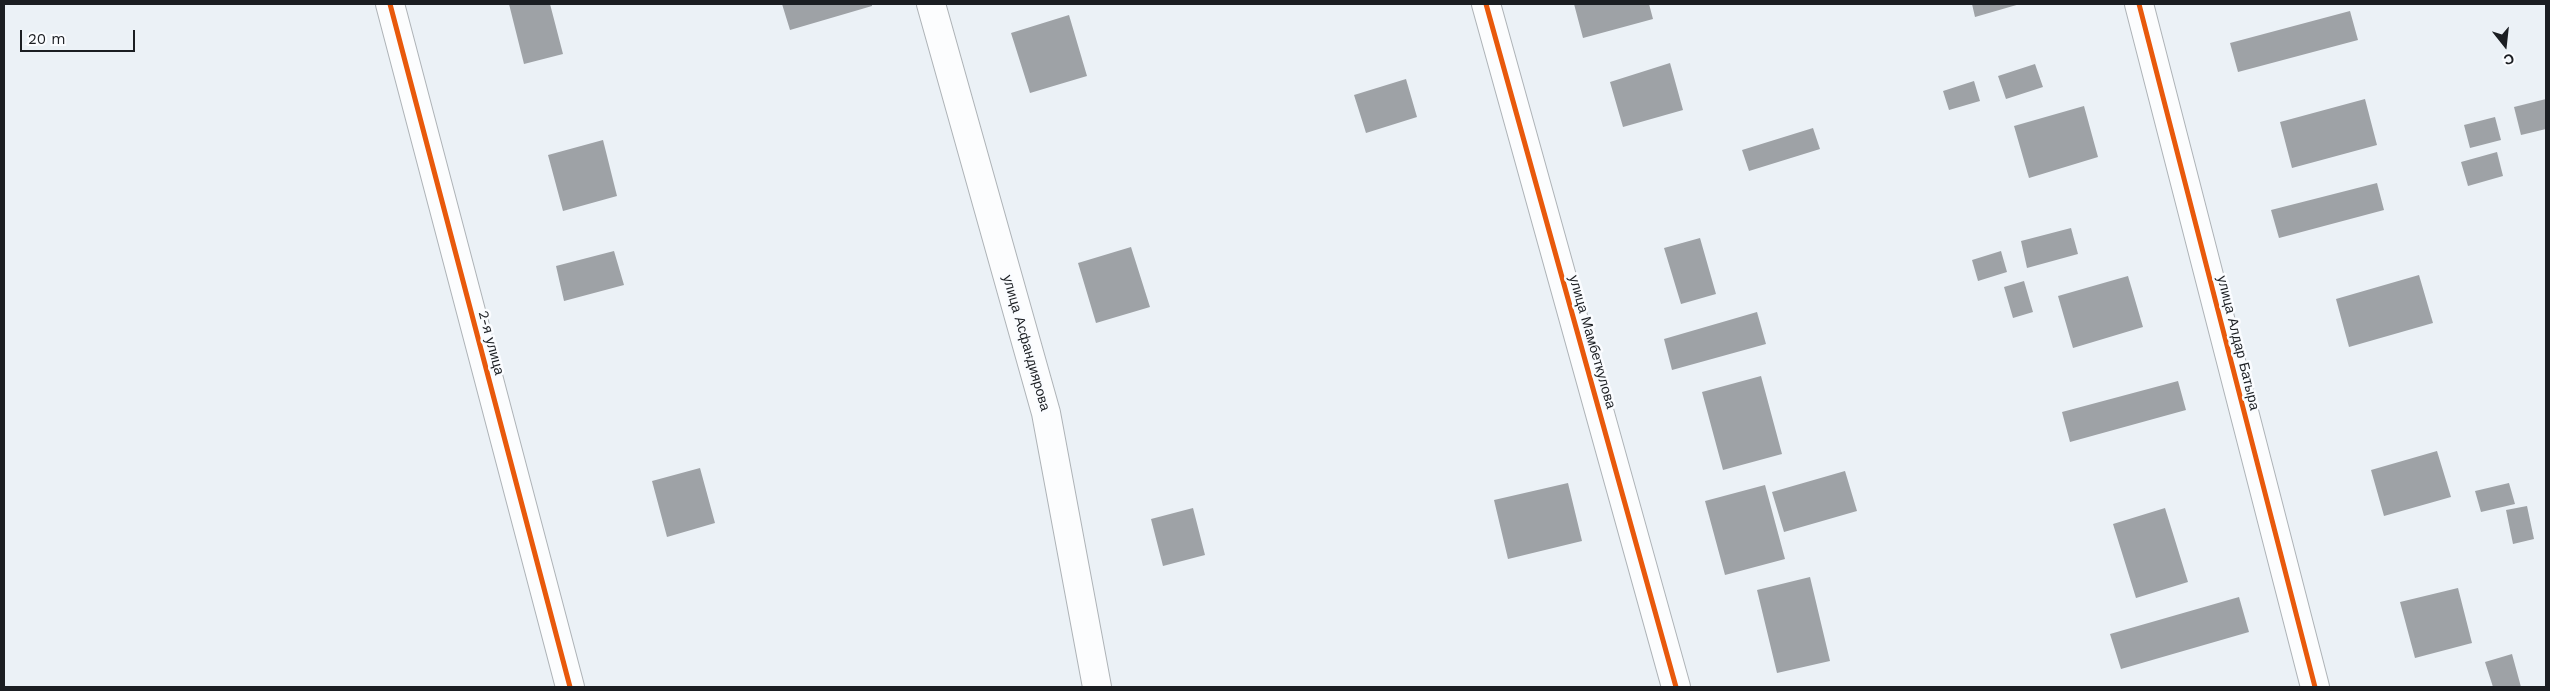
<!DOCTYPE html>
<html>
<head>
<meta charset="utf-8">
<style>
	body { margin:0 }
	#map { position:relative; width:2550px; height:691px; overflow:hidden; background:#ebf1f6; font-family:"Work Sans",sans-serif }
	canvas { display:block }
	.frame { position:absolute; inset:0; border:5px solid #1b1e22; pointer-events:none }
	.north { position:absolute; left:2480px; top:20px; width:50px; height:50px; -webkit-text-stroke:4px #fafcff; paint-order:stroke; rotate:164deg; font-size:14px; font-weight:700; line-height:20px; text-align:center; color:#1b1e22 }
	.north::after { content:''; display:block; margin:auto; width:18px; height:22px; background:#1b1e22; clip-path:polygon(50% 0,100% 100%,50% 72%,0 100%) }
	.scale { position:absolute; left:20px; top:30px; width:115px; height:22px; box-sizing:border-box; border:2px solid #1b1e22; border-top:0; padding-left:6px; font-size:15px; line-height:18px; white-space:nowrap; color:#1b1e22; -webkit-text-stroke:4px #fafcff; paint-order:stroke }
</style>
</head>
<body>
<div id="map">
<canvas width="2550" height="691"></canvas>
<div class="frame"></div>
<div class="north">С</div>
<div class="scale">20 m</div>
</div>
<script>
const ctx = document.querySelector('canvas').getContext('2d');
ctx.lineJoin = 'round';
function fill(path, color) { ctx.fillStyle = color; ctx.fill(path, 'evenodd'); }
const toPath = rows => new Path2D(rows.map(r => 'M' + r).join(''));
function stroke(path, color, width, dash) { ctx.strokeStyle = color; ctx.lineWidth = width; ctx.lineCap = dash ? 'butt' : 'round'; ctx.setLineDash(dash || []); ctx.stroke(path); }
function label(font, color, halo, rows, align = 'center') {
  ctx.font = font + ' "Work Sans",sans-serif'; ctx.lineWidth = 5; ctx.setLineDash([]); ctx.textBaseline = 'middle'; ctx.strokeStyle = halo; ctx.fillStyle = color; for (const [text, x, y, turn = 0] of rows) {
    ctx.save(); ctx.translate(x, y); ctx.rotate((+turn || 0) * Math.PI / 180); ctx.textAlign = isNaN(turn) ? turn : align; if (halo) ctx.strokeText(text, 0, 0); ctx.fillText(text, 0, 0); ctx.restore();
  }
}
fill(toPath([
	[509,4,550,4,563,54,524,64],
	[782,4,872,4,872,6,790,30],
	[1574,4,1649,4,1653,19,1583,38],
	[1972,4,2020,4,1975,17],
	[2350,11,2358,40,2238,72,2230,43],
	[1069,15,1087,76,1030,93,1011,33],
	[1670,63,1683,110,1623,127,1610,82],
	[2035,64,2043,87,2006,99,1998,76],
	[1406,79,1417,117,1366,133,1354,95],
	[1974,81,1980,101,1949,110,1943,91],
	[2365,99,2377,145,2292,168,2280,122],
	[2546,99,2546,129,2521,135,2514,107],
	[2084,106,2098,157,2029,178,2014,126],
	[2495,117,2501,140,2470,148,2464,125],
	[1813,128,1820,149,1749,171,1742,150],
	[603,140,617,196,563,211,548,155],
	[2497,152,2503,176,2468,186,2461,162],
	[2377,183,2384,210,2279,238,2271,210],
	[2071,228,2078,254,2027,268,2021,241],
	[1700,238,1716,294,1681,304,1664,248],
	[1131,247,1150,307,1096,323,1078,263],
	[614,251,624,285,564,301,556,266],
	[2001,251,2007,272,1978,281,1972,260],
	[2419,275,2433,323,2349,347,2336,299],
	[2128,276,2143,327,2073,348,2058,296],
	[2024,281,2033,312,2013,318,2004,287],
	[1757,312,1766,344,1672,370,1664,339],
	[1761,376,1782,454,1723,470,1702,392],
	[2178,381,2186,410,2070,442,2062,412],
	[2437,451,2451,497,2384,516,2371,470],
	[700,468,715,523,667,537,652,481],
	[1845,471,1857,511,1784,532,1772,492],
	[1568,483,1582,541,1508,559,1494,500],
	[2509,483,2515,504,2481,512,2475,491],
	[1765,485,1785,559,1725,575,1705,501],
	[2527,506,2534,539,2513,544,2506,510],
	[1193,508,1205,555,1163,566,1151,519],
	[2165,508,2188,582,2136,598,2113,524],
	[1810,577,1830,661,1777,673,1757,590],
	[2458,588,2472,643,2415,658,2400,602],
	[2239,597,2249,632,2121,669,2110,634],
	[2512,654,2521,687,2493,687,2485,662]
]), '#9ea2a6');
const street = toPath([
	[390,4,570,687],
	[931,4,1046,413,1097,687],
	[1486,4,1676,687],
	[2139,4,2315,687]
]);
stroke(street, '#aeb3b7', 30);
stroke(street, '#fcfdfe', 28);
stroke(toPath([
	[390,4,570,687],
	[1486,4,1676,687],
	[2139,4,2315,687]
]), '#e8590c', 5);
label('14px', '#1b1e22', '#fafcff', [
	["улица Мамбеткулова",1592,342,74],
	["2-я улица",491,343,75],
	["улица Асфандиярова",1026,343,74],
	["улица Алдар Батыра",2238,343,76]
]);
</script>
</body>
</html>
